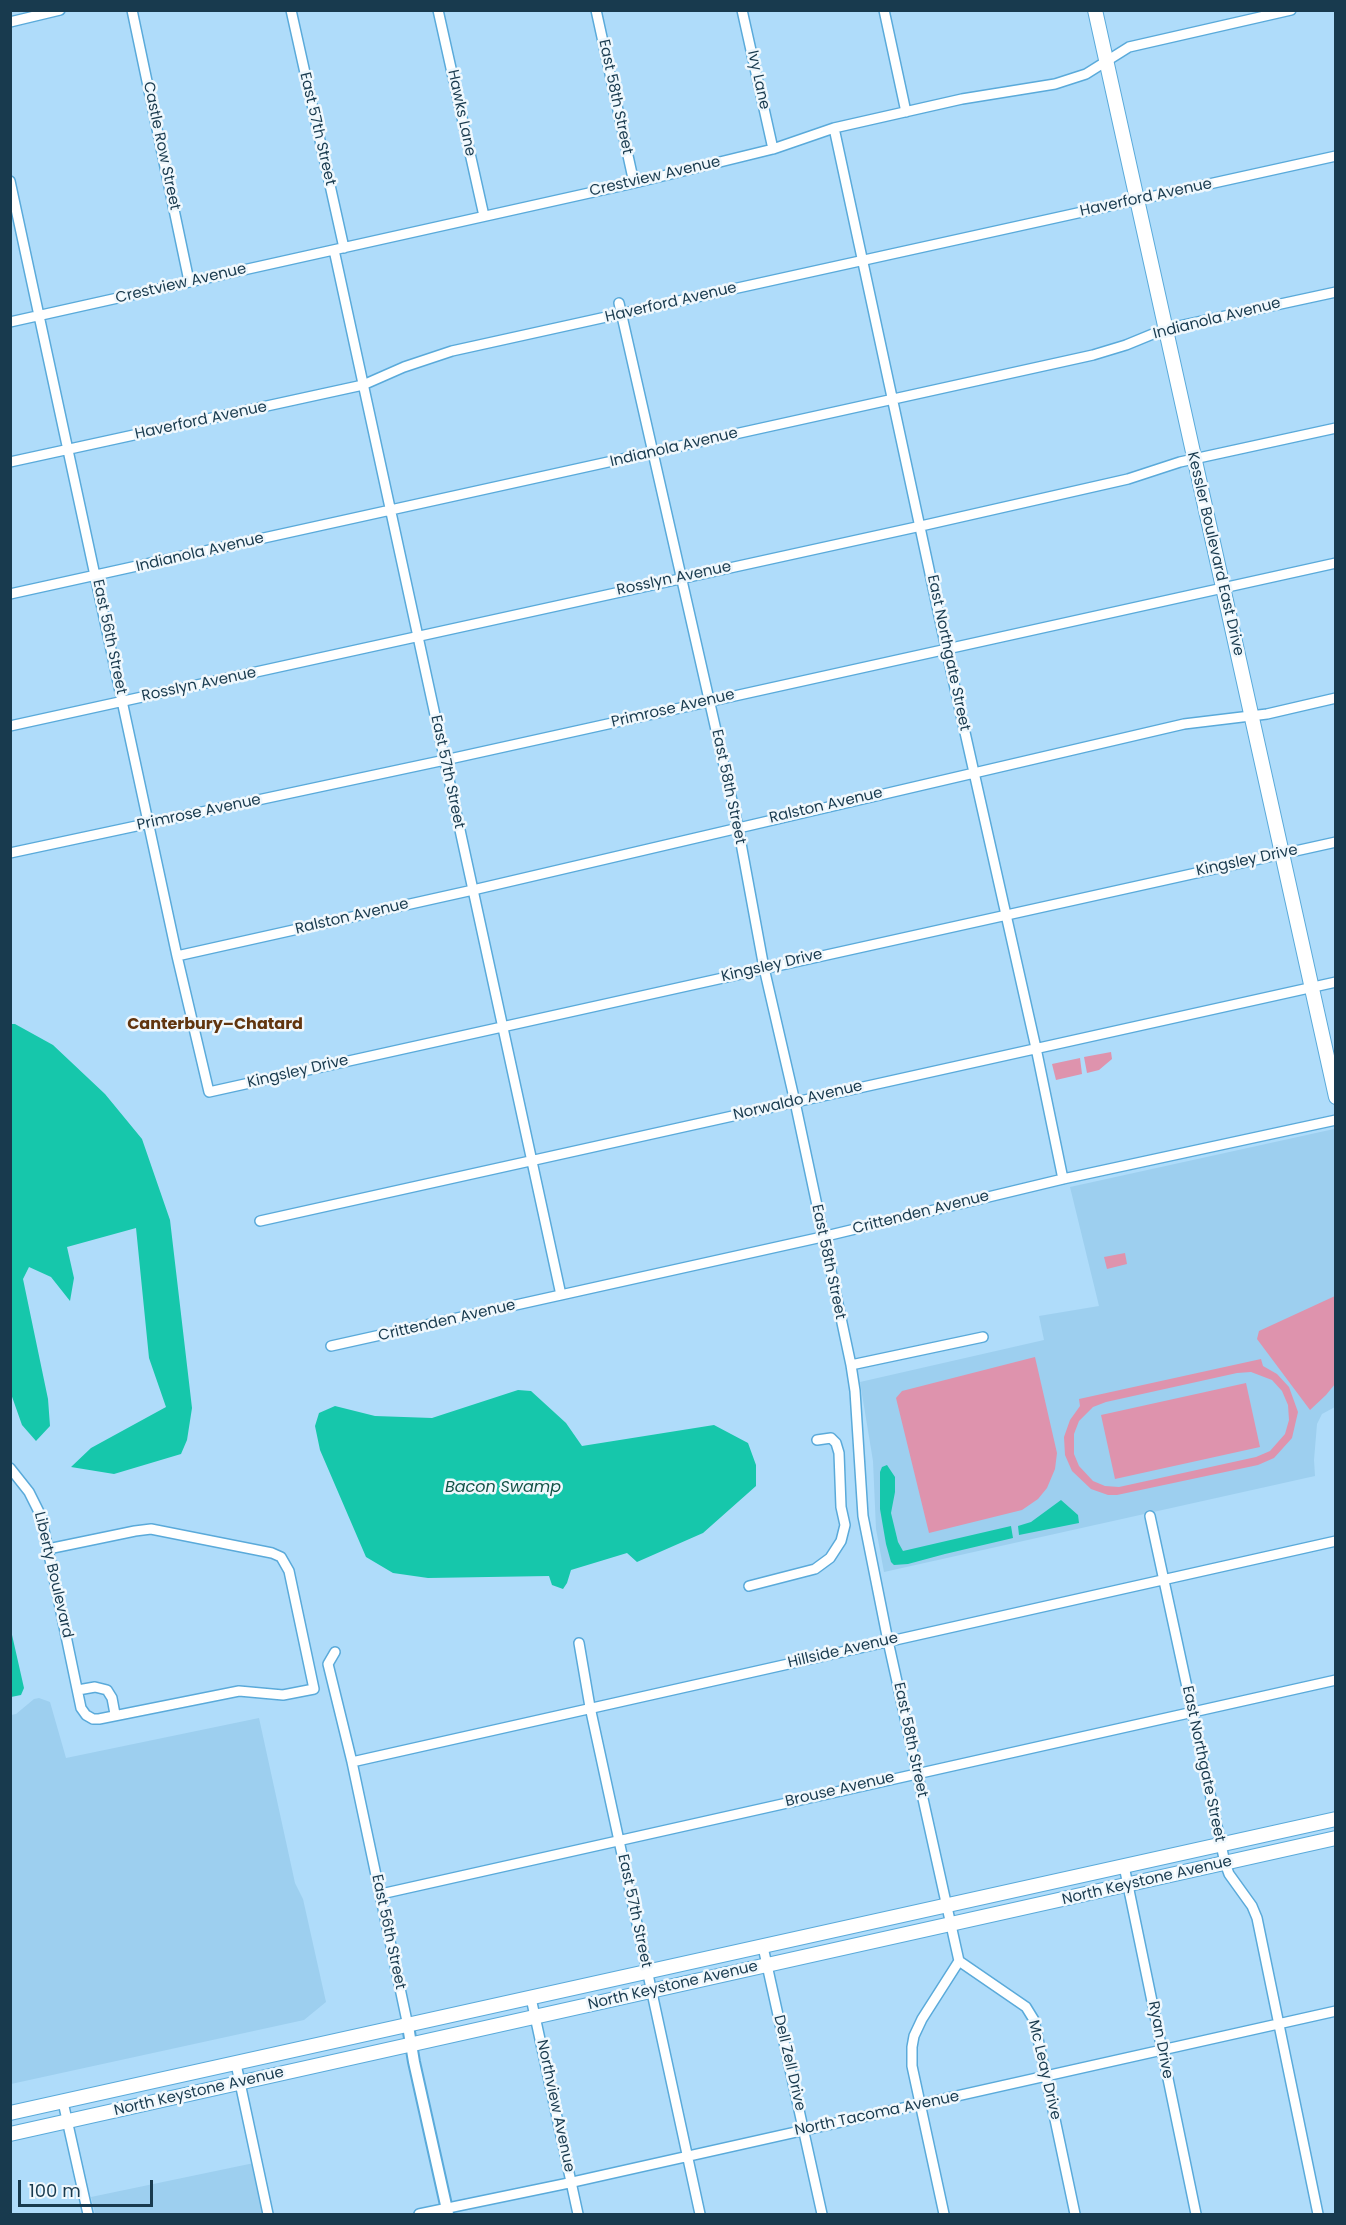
<!DOCTYPE html>
<html>
<head>
<meta charset="utf-8">
<style>
	body { margin:0 }
	#map { position:relative; width:1346px; height:2225px; overflow:hidden; background:#afdcfa; font-family:Poppins,sans-serif }
	canvas { display:block }
	.frame { position:absolute; inset:0; border:12px solid #183a4e; pointer-events:none }
	.scale { position:absolute; left:18px; top:2180px; width:135px; height:27px; box-sizing:border-box; border:3px solid #183a4e; border-top:0; padding-left:8px; font-size:18px; line-height:21px; white-space:nowrap; color:#183a4e; -webkit-text-stroke:4px #f0f8fd; paint-order:stroke }
</style>
</head>
<body>
<div id="map">
<canvas width="1346" height="2225"></canvas>
<div class="frame"></div>
<div class="scale">100 m</div>
</div>
<script>
const ctx = document.querySelector('canvas').getContext('2d');
ctx.lineJoin = 'round';
function fill(path, color) { ctx.fillStyle = color; ctx.fill(path, 'evenodd'); }
const toPath = rows => new Path2D(rows.map(r => 'M' + r).join(''));
function stroke(path, color, width, dash) { ctx.strokeStyle = color; ctx.lineWidth = width; ctx.lineCap = dash ? 'butt' : 'round'; ctx.setLineDash(dash || []); ctx.stroke(path); }
function label(font, color, halo, rows, align = 'center') {
  ctx.font = font + ' Poppins,sans-serif'; ctx.lineWidth = 5; ctx.setLineDash([]); ctx.textBaseline = 'middle'; ctx.strokeStyle = halo; ctx.fillStyle = color; for (const [text, x, y, turn = 0] of rows) {
    ctx.save(); ctx.translate(x, y); ctx.rotate((+turn || 0) * Math.PI / 180); ctx.textAlign = isNaN(turn) ? turn : align; if (halo) ctx.strokeText(text, 0, 0); ctx.fillText(text, 0, 0); ctx.restore();
  }
}
fill(toPath([
	[1334,1129,1335,1407,1322,1414,1317,1424,1314,1460,1315,1476,884,1572,876,1529,873,1461,860,1382,1044,1340,1039,1316,1099,1306,1070,1187],
	[39,1698,50,1702,66,1758,259,1718,295,1883,303,1899,326,2002,304,2020,11,2084,11,1715,16,1714,34,1699],
	[254,2163,265,2214,95,2214,91,2197]
]), '#9dcfef');
fill(toPath([
	[1111,1052,1112,1059,1099,1070,1087,1073,1084,1057],
	[1080,1058,1082,1074,1056,1080,1052,1064],
	[1125,1253,1127,1264,1107,1269,1104,1257],
	[1335,1296,1335,1384,1326,1395,1310,1410,1257,1339,1259,1331],
	[1035,1357,1057,1453,1055,1469,1047,1488,1038,1499,1022,1510,929,1533,896,1398,902,1391],
	[1261,1359,1263,1366,1277,1374,1289,1387,1298,1412,1292,1438,1274,1458,1258,1465,1117,1495,1108,1495,1091,1489,1072,1471,1065,1455,1064,1437,1070,1420,1080,1406,1079,1399],
	[1251,1372,1272,1380,1282,1391,1288,1405,1289,1420,1285,1434,1270,1451,1256,1457,1119,1487,1105,1486,1093,1481,1079,1466,1074,1454,1074,1434,1079,1421,1093,1407,1106,1402,1237,1373],
	[1246,1383,1260,1447,1115,1479,1101,1415]
]), '#de93ad');
fill(toPath([
	[10,1024,15,1024,53,1045,105,1094,142,1139,170,1220,192,1408,187,1440,181,1454,114,1474,71,1467,91,1448,166,1407,149,1358,136,1228,67,1247,74,1278,70,1301,51,1277,29,1267,23,1279,48,1399,50,1426,36,1441,22,1425,10,1391],
	[518,1390,531,1391,566,1423,582,1446,714,1425,748,1443,756,1465,756,1486,703,1533,637,1562,627,1553,571,1570,567,1583,563,1589,552,1585,549,1576,428,1578,393,1573,366,1557,320,1450,315,1426,319,1413,335,1406,375,1416,432,1418],
	[887,1465,895,1477,895,1492,891,1513,898,1542,903,1551,1011,1526,1013,1538,945,1554,908,1564,894,1565,891,1562,886,1544,880,1509,880,1472,882,1467],
	[1061,1500,1078,1515,1079,1523,1019,1535,1018,1526,1031,1522],
	[10,1626,24,1688,21,1695,11,1697]
]), '#16c7ab');
const minor = toPath([
	[132,10,189,281],
	[291,10,344,248],
	[438,10,484,216],
	[596,10,634,183],
	[742,10,773,149],
	[884,10,906,112],
	[10,22,60,10],
	[834,128,946,648,1036,1048,1063,1179],
	[10,181,177,956,209,1092,1336,842],
	[334,250,561,1295],
	[619,303,738,827,764,968,795,1102,851,1365,855,1391,863,1516,888,1641,959,1961,922,2019,914,2036,912,2047,912,2066,944,2214],
	[10,322,634,183,773,149,834,128,962,99,1055,84,1086,74,1129,47,1291,10],
	[10,462,363,385,404,367,452,351,1336,156],
	[10,594,1093,355,1126,345,1165,329,1336,292],
	[10,726,921,526,1128,479,1180,462,1336,428],
	[10,853,445,760,1336,563],
	[177,956,473,890,1184,724,1267,714,1336,698],
	[260,1221,1336,982],
	[331,1346,822,1237,1063,1179,1336,1120],
	[851,1365,983,1337],
	[10,1468,29,1492,41,1516,81,1708,86,1715,93,1719,99,1719,239,1691,283,1695,314,1689,289,1571,281,1557,272,1553,151,1529,135,1531,48,1549],
	[1150,1516,1225,1863,1229,1874,1252,1906,1257,1918,1318,2214],
	[749,1586,815,1569,830,1558,841,1541,845,1525,841,1507,839,1453,836,1443,831,1438,817,1440],
	[579,1643,590,1707,700,2214],
	[335,1652,328,1664,352,1762,408,2026],
	[78,1690,95,1687,107,1690,112,1698,115,1714],
	[352,1762,1336,1541],
	[1124,1866,1196,2214],
	[381,1894,1336,1680],
	[763,1947,822,2214],
	[959,1961,1026,2007,1034,2020,1075,2214],
	[531,1998,578,2214],
	[236,2064,268,2214],
	[63,2102,88,2214],
	[419,2214,564,2184,1336,2011]
]);
const tertiary = toPath([
	[408,2026,414,2062,448,2214]
]);
const primary = toPath([
	[1095,10,1336,1097],
	[10,2113,1336,1819],
	[10,2134,1336,1838]
]);
stroke(minor, '#5aaada', 12);
stroke(tertiary, '#5aaada', 14);
stroke(primary, '#5aaada', 16);
stroke(minor, '#fff', 9);
stroke(tertiary, '#fff', 10);
stroke(primary, '#fff', 14);
label('15px', '#183a4e', '#f0f8fd', [
	["Ivy Lane",758,80,78],
	["East 58th Street",615,97,78],
	["Hawks Lane",461,113,78],
	["East 57th Street",317,129,77],
	["Castle Row Street",161,146,78],
	["Crestview Avenue",655,177,-13],
	["Haverford Avenue",1146,198,-12],
	["Crestview Avenue",181,284,-13],
	["Haverford Avenue",671,303,-13],
	["Indianola Avenue",1217,319,-14],
	["Haverford Avenue",201,421,-12],
	["Indianola Avenue",674,448,-13],
	["Indianola Avenue",200,553,-13],
	["Kessler Boulevard East Drive",1215,554,77],
	["Rosslyn Avenue",674,579,-12],
	["East 56th Street",109,637,78],
	["East Northgate Street",948,653,78],
	["Rosslyn Avenue",199,685,-12],
	["Primrose Avenue",673,709,-13],
	["East 57th Street",447,772,78],
	["East 58th Street",728,787,78],
	["Ralston Avenue",826,806,-13],
	["Primrose Avenue",199,813,-12],
	["Kingsley Drive",1247,861,-12],
	["Ralston Avenue",352,917,-13],
	["Kingsley Drive",772,966,-13],
	["Kingsley Drive",298,1072,-13],
	["Norwaldo Avenue",798,1101,-13],
	["Crittenden Avenue",921,1213,-14],
	["East 58th Street",828,1262,78],
	["Crittenden Avenue",447,1321,-13],
	["Liberty Boulevard",53,1575,77],
	["Hillside Avenue",843,1651,-13],
	["East 58th Street",910,1740,78],
	["East Northgate Street",1203,1764,78],
	["Brouse Avenue",840,1790,-13],
	["North Keystone Avenue",1147,1881,-13],
	["East 57th Street",634,1911,78],
	["East 56th Street",388,1932,78],
	["North Keystone Avenue",673,1986,-13],
	["Ryan Drive",1160,2040,79],
	["Dell Zell Drive",789,2063,77],
	["Mc Leay Drive",1044,2070,77],
	["North Keystone Avenue",199,2092,-13],
	["Northview Avenue",555,2106,78],
	["North Tacoma Avenue",877,2114,-12]
]);
label('bold 16px', '#61350f', '#f0f8fd', [
	["Canterbury–Chatard",215,1025]
]);
label('italic 16px', '#125246', '#f0f8fd', [
	["Bacon Swamp",503,1488]
]);
</script>
</body>
</html>
